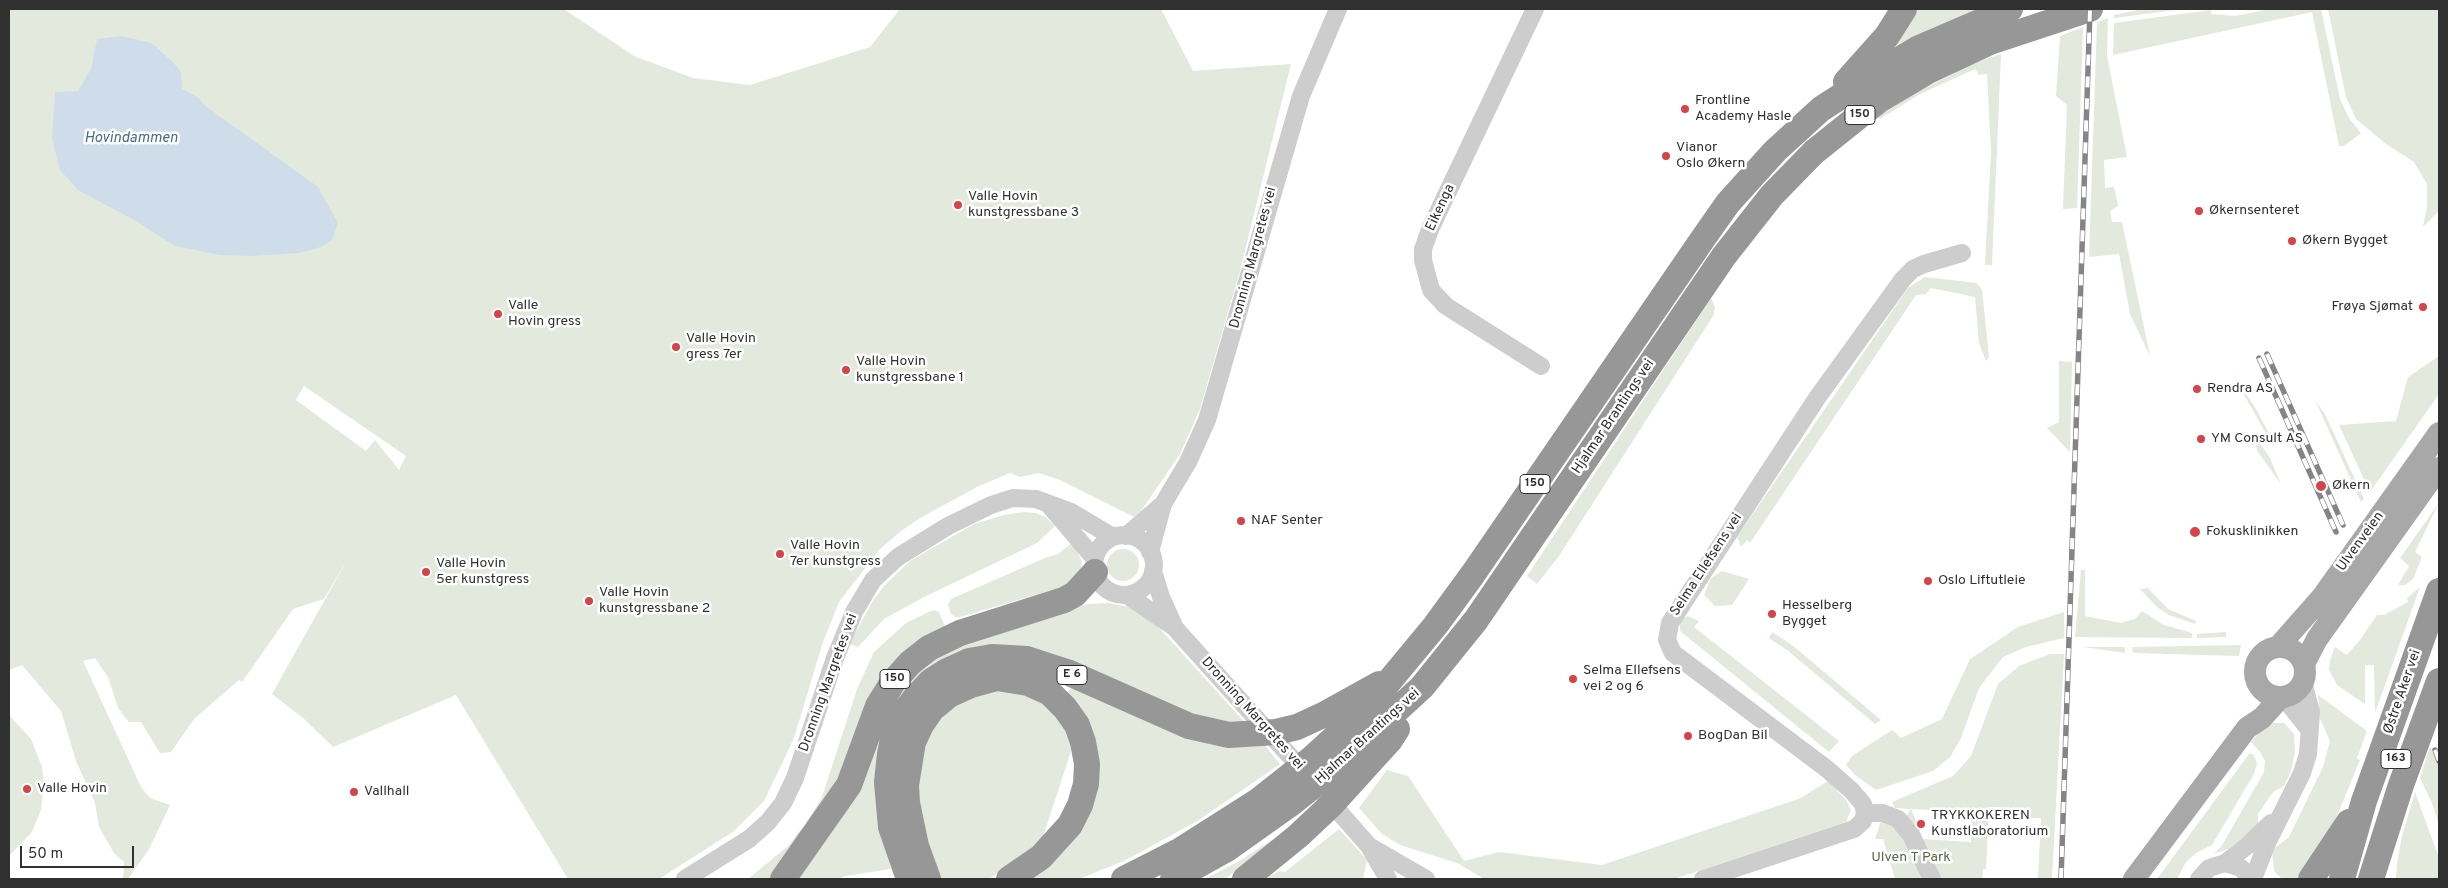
<!DOCTYPE html>
<html>
<head>
<meta charset="utf-8">
<style>
	body { margin:0 }
	#map { position:relative; width:2448px; height:888px; overflow:hidden; background:#fff; font-family:Overpass,sans-serif }
	canvas { display:block }
	.frame { position:absolute; inset:0; border:10px solid #303030; pointer-events:none }
	.scale { position:absolute; left:20px; top:846px; width:114px; height:22px; box-sizing:border-box; border:2px solid #303030; border-top:0; padding-left:6px; font-size:15px; line-height:18px; white-space:nowrap; color:#303030; -webkit-text-stroke:4px #fff; paint-order:stroke }
</style>
</head>
<body>
<div id="map">
<canvas width="2448" height="888"></canvas>
<div class="frame"></div>
<div class="scale">50 m</div>
</div>
<script>
const ctx = document.querySelector('canvas').getContext('2d');
ctx.lineJoin = 'round';
function fill(path, color) { ctx.fillStyle = color; ctx.fill(path, 'evenodd'); }
const toPath = rows => new Path2D(rows.map(r => 'M' + r).join(''));
function stroke(path, color, width, dash) { ctx.strokeStyle = color; ctx.lineWidth = width; ctx.lineCap = dash ? 'butt' : 'round'; ctx.setLineDash(dash || []); ctx.stroke(path); }
function label(font, color, halo, rows, align = 'center') {
  ctx.font = font + ' Overpass,sans-serif'; ctx.lineWidth = 5; ctx.setLineDash([]); ctx.textBaseline = 'middle'; ctx.strokeStyle = halo; ctx.fillStyle = color; for (const [text, x, y, turn = 0] of rows) {
    ctx.save(); ctx.translate(x, y); ctx.rotate((+turn || 0) * Math.PI / 180); ctx.textAlign = isNaN(turn) ? turn : align; if (halo) ctx.strokeText(text, 0, 0); ctx.fillText(text, 0, 0); ctx.restore();
  }
}
fill(toPath([
	[9,9,564,9,634,56,693,78,750,85,870,47,900,9,1161,9,1193,71,1291,64,1240,271,1200,409,1180,454,1141,511,1134,517,1060,480,1039,473,1020,477,1010,473,977,487,920,518,901,531,879,550,839,602,823,642,794,738,779,770,764,801,734,831,659,879,568,879,456,695,333,747,303,718,272,694,350,555,324,599,293,609,242,682,239,680,194,719,171,752,160,753,141,722,129,722,118,708,108,677,95,658,83,661,141,787,150,798,170,805,149,849,128,879,123,879,124,862,114,853,99,827,95,803,76,761,61,711,22,665,9,670],
	[304,386,406,456,399,470,375,440,366,451,296,400],
	[1919,9,1985,9,1868,66,1907,19],
	[2143,9,2184,9,2114,18,2114,15],
	[2270,9,2321,9,2340,99,2349,118,2361,133,2344,146,2339,146,2312,12,2113,55,2114,23,2211,10,2211,14,2235,16],
	[2328,9,2439,9,2439,211,2423,227,2427,207,2427,184,2414,162,2386,144,2356,119,2346,97],
	[2108,18,2107,56,2127,157,2104,160,2105,188,2114,187,2118,206,2110,211,2112,222,2122,222,2150,356,2130,314,2119,254,2089,257,2097,22],
	[2083,27,2077,208,2063,209,2067,105,2056,96,2060,36],
	[2001,54,1992,265,1985,265,1991,151,1987,74,1979,75,1975,69,1920,94,1880,119,1878,116,1919,91,1974,63],
	[1925,277,1977,283,1982,290,1989,357,1986,361,1979,343,1975,297,1931,288,1926,294,1916,295,1750,543,1747,540,1741,547,1737,537,1908,288],
	[1711,298,1715,308,1713,316,1559,556,1537,584,1527,576],
	[2439,356,2439,394,2370,492,2339,425,2396,421,2408,377],
	[2059,361,2072,362,2070,452,2047,428,2059,422],
	[2232,373,2256,409,2275,445,2273,446],
	[2315,400,2325,414,2364,499,2361,502],
	[2256,437,2270,458,2281,484,2258,452,2255,444],
	[2439,503,2415,552,2422,557,2413,579,2405,585,2398,585,2409,566,2400,558],
	[1024,512,1036,513,1045,517,1055,526,1037,543,924,597,884,619,858,647,849,644,874,599,886,584,910,561,974,524,1004,515],
	[1073,542,1082,562,1081,568,1073,584,960,617,955,617,951,614,948,605,951,599,1045,558,1058,554],
	'1107 565a16 16 0 1 1 32 0a16 16 0 1 1-32 0Z',
	[2081,570,2085,570,2085,616,2121,623,2135,619,2142,611,2164,625,2192,633,2192,638,2075,637],
	[1722,571,1749,579,1732,605,1715,606,1704,595,1711,578],
	[2420,587,2375,713,2374,665,2365,665,2365,704,2337,685,2329,670,2330,660,2335,647,2347,655,2360,640,2377,615,2384,615,2408,602,2407,598],
	[2148,588,2168,609,2196,621,2195,624,2169,615,2157,607,2140,589],
	[1109,603,1135,608,1153,621,1248,726,1215,723,976,649,879,823,891,869,845,876,838,879,789,879,879,719,933,653,1065,609,1088,604],
	[933,610,939,612,947,631,856,751,775,879,748,879,788,846,806,823,822,797,857,689,874,652,906,623],
	[2064,612,2064,638,2026,647,2003,657,1979,688,1961,738,1950,757,1933,771,1876,790,1855,775,1846,765,1852,756,1892,730,1901,738,1942,719,1970,659,2018,627],
	[1688,616,1699,621,1694,627,1839,741,1829,752,1680,631,1680,620],
	[1772,632,1792,645,1881,720,1875,724,1787,650,1769,638],
	[2226,632,2226,637,2197,638,2197,634],
	[2241,645,2239,656,2134,653,2132,650,2133,647],
	[2083,647,2125,647,2125,653],
	[2050,654,2064,654,2052,879,2038,879,2041,818,2028,818,2020,808,1989,807,1986,869,1983,869,1982,879,1895,879,1883,839,1875,839,1881,821,1898,827,1911,809,1895,808,1892,802,1953,776,1971,756,1998,684,2019,666],
	[1911,809,1972,812,1971,842,1923,839],
	[1073,684,1263,743,1280,764,1199,820,1126,860,1079,879,1029,879,1056,860,1080,829,1068,692],
	[1001,689,1036,697,1061,720,1073,745,1041,843,989,879,940,879,922,838,915,787,929,730,941,716,965,697],
	[2318,695,2367,731,2357,758,2360,760,2327,840,2299,879,2282,879,2274,871,2272,850,2289,837,2323,767,2330,741,2320,719],
	[9,715,31,739,42,767,44,785,41,810,32,832,9,856],
	[2272,723,2284,723,2294,734,2295,752,2291,771,2284,786,2273,792,2258,814,2258,827,2228,849,2213,854,2221,847,2264,772,2265,761,2260,752,2251,742,2263,728],
	[2430,746,2439,766,2439,825,2432,803,2420,778],
	[2249,754,2253,754,2257,763,2254,774,2212,845,2196,853,2186,862,2177,879,2157,879],
	[1387,770,1408,776,1464,861,1499,852,1602,865,1801,798,1828,781,1846,800,1851,810,1846,822,1674,879,1484,879,1457,863,1400,845,1382,834,1359,808],
	[2415,792,2439,858,2439,879,2396,879,2397,864,2402,836],
	[1339,829,1367,860,1363,879,1265,879,1279,871,1285,872],
	[1275,838,1225,879,1205,879,1241,860]
]), '#e3e9dd');
fill(toPath([
	[122,36,151,43,173,62,181,72,182,89,199,98,204,105,318,187,338,223,332,240,321,247,299,253,252,256,220,255,175,246,136,221,78,190,60,170,52,138,55,92,78,91,91,69,97,39]
]), '#cedde9');
stroke(toPath([
	[1535,9,1431,227,1423,249,1423,260,1431,290,1446,306,1541,366],
	[1049,505,1095,559],
	'1094 565a30 30 0 1 1 60 0a30 30 0 1 1-60 0Z',
	[1126,536,1163,504,1188,462,1207,420,1301,96,1338,9],
	[1150,552,1163,504],
	[1153,571,1161,597,1174,626],
	[1127,595,1174,627,1307,775],
	[2284,698,2309,729],
	[1325,796,1369,846,1388,879],
	[1865,813,1883,813,1898,819,1911,835,1932,879],
	[1369,846,1426,879],
	[2225,863,2247,846,2271,823],
	[685,879,749,839,768,822,783,803,795,778,835,658,854,612,873,580,898,557,948,526,991,505,1013,498,1036,499,1071,512,1113,537],
	[1703,879,1854,829,1863,821,1865,813,1863,804,1852,791,1827,769,1673,653,1667,640,1670,623,1817,398,1903,279,1913,269,1924,264,1962,253],
	[2199,879,2209,868,2225,863,2241,868,2251,879],
	[2253,879,2267,843,2302,773,2308,754,2311,712,2303,682]
]), '#cdcdcd', 18);
stroke(toPath([
	'2255 672a25 25 0 1 1 50 0a25 25 0 1 1-50 0Z',
	[2278,647,2323,596,2439,433],
	[2304,664,2317,639,2439,468],
	[2134,879,2247,728,2262,718,2280,698]
]), '#a8a8a8', 22);
stroke(toPath([
	[1846,82,1887,36,1904,9],
	[783,879,849,785,878,706,893,682,910,663,929,648,960,633,1064,600,1075,594,1095,572],
	[909,879,891,827,887,782,890,754,894,734,903,714,916,697,930,682,947,671,969,661,992,657,1027,659,1067,672,1189,726,1229,735,1276,732,1297,727,1323,715,1379,684],
	[928,879,916,846,907,803,906,785,913,742,921,725,932,709,949,695,971,685,997,678,1028,683,1050,693,1065,708,1077,725,1083,742,1087,764,1086,784,1080,805,1070,825,1041,857,1009,879],
	[1124,879,1181,850,1258,801,1310,760,1367,708,1435,626,1473,574,1702,240,1728,203,1775,151,1821,109,1866,80,1917,49,2010,9],
	[1173,879,1227,849,1289,805,1323,778,1422,687,1476,620,1724,256,1772,195,1814,152,1879,100,1928,71,1990,42,2090,9],
	[1245,879,1298,836,1331,805,1390,740,1397,729],
	[2311,879,2349,822],
	[2342,879,2364,801,2439,591],
	[2371,879,2401,785,2439,681]
]), '#979797', 26);
const rail = toPath([
	[2267,354,2343,525],
	[2259,358,2336,532],
	[2435,750,2439,761],
	[2061,879,2090,9]
]);
stroke(rail, '#858585', 5.5);
stroke(rail, '#fff', 4, [11]);
for (const [x, y, r, color] of [
	[1685,109,5,"#d54548"],
	[1666,156,5,"#d54548"],
	[958,205,5,"#d54548"],
	[2199,211,5,"#d54548"],
	[2292,241,5,"#d54548"],
	[2423,307,5,"#d54548"],
	[498,314,5,"#d54548"],
	[676,347,5,"#d54548"],
	[846,370,5,"#d54548"],
	[2197,389,5,"#d54548"],
	[2201,439,5,"#d54548"],
	[2321,486,6,"#d54548"],
	[1241,521,5,"#d54548"],
	[2195,532,6,"#d54548"],
	[780,554,5,"#d54548"],
	[426,572,5,"#d54548"],
	[1928,581,5,"#d54548"],
	[589,601,5,"#d54548"],
	[1772,614,5,"#d54548"],
	[1573,679,5,"#d54548"],
	[1688,736,5,"#d54548"],
	[27,789,5,"#d54548"],
	[354,792,5,"#d54548"],
	[1921,824,5,"#d54548"]
]) { const dot = new Path2D(); dot.arc(x, y, r, 0, 2 * Math.PI); ctx.fillStyle = color; ctx.fill(dot); stroke(dot, '#fff', 2); }
for (const [x, y, w] of [
	[1860,115,30],
	[1535,484,30],
	[1072,675,30],
	[895,679,30],
	[2396,759,30]
]) { const box = new Path2D(); box.roundRect(x - w / 2, y - 9.5, w, 19, 4); ctx.fillStyle = '#fff'; ctx.fill(box); stroke(box, '#303030', 1); }
label('bold 12px', '#303030', null, [
	["150",1860,115],
	["150",1535,484],
	["E 6",1072,675],
	["150",895,679],
	["163",2396,759]
]);
label('14px', '#303030', '#fff', [
	["Frontline",1695,101],
	["Academy Hasle",1695,117],
	["Vianor",1676,148],
	["Oslo Økern",1676,164],
	["Valle Hovin",968,197],
	["kunstgressbane 3",968,213],
	["Økernsenteret",2209,211],
	["Økern Bygget",2302,241],
	["Valle",508,306],
	["Hovin gress",508,322],
	["Frøya Sjømat",2413,307,"right"],
	["Valle Hovin",686,339],
	["gress 7er",686,355],
	["Valle Hovin",856,362],
	["kunstgressbane 1",856,378],
	["Rendra AS",2207,389],
	["YM Consult AS",2211,439],
	["Økern",2332,486],
	["NAF Senter",1251,521],
	["Fokusklinikken",2206,532],
	["Valle Hovin",790,546],
	["7er kunstgress",790,562],
	["Valle Hovin",436,564],
	["5er kunstgress",436,580],
	["Oslo Liftutleie",1938,581],
	["Valle Hovin",599,593],
	["kunstgressbane 2",599,609],
	["Hesselberg",1782,606],
	["Bygget",1782,622],
	["Selma Ellefsens",1583,671],
	["vei 2 og 6",1583,687],
	["BogDan Bil",1698,736],
	["Valle Hovin",37,789],
	["Vallhall",364,792],
	["TRYKKOKEREN",1931,816],
	["Kunstlaboratorium",1931,832]
], 'left');
label('14px', '#303030', '#fff', [
	["Eikenga",1441,208,-65],
	["Dronning Margretes vei",1254,258,-75],
	["Hjalmar Brantings vei",1614,417,-56],
	["Ulvenveien",2361,542,-54],
	["Selma Ellefsens vei",1707,565,-57],
	["Dronning Margretes vei",829,683,-70],
	["Østre Aker vei",2403,692,-71],
	["Dronning Margretes vei",1252,714,48],
	["Hjalmar Brantings vei",1368,737,-42]
]);
label('14px', '#526841', '#fff', [
	["Ulven T Park",1911,858]
]);
label('italic 15px', '#456d8b', '#fff', [
	["Hovindammen",131,139]
]);
</script>
</body>
</html>
